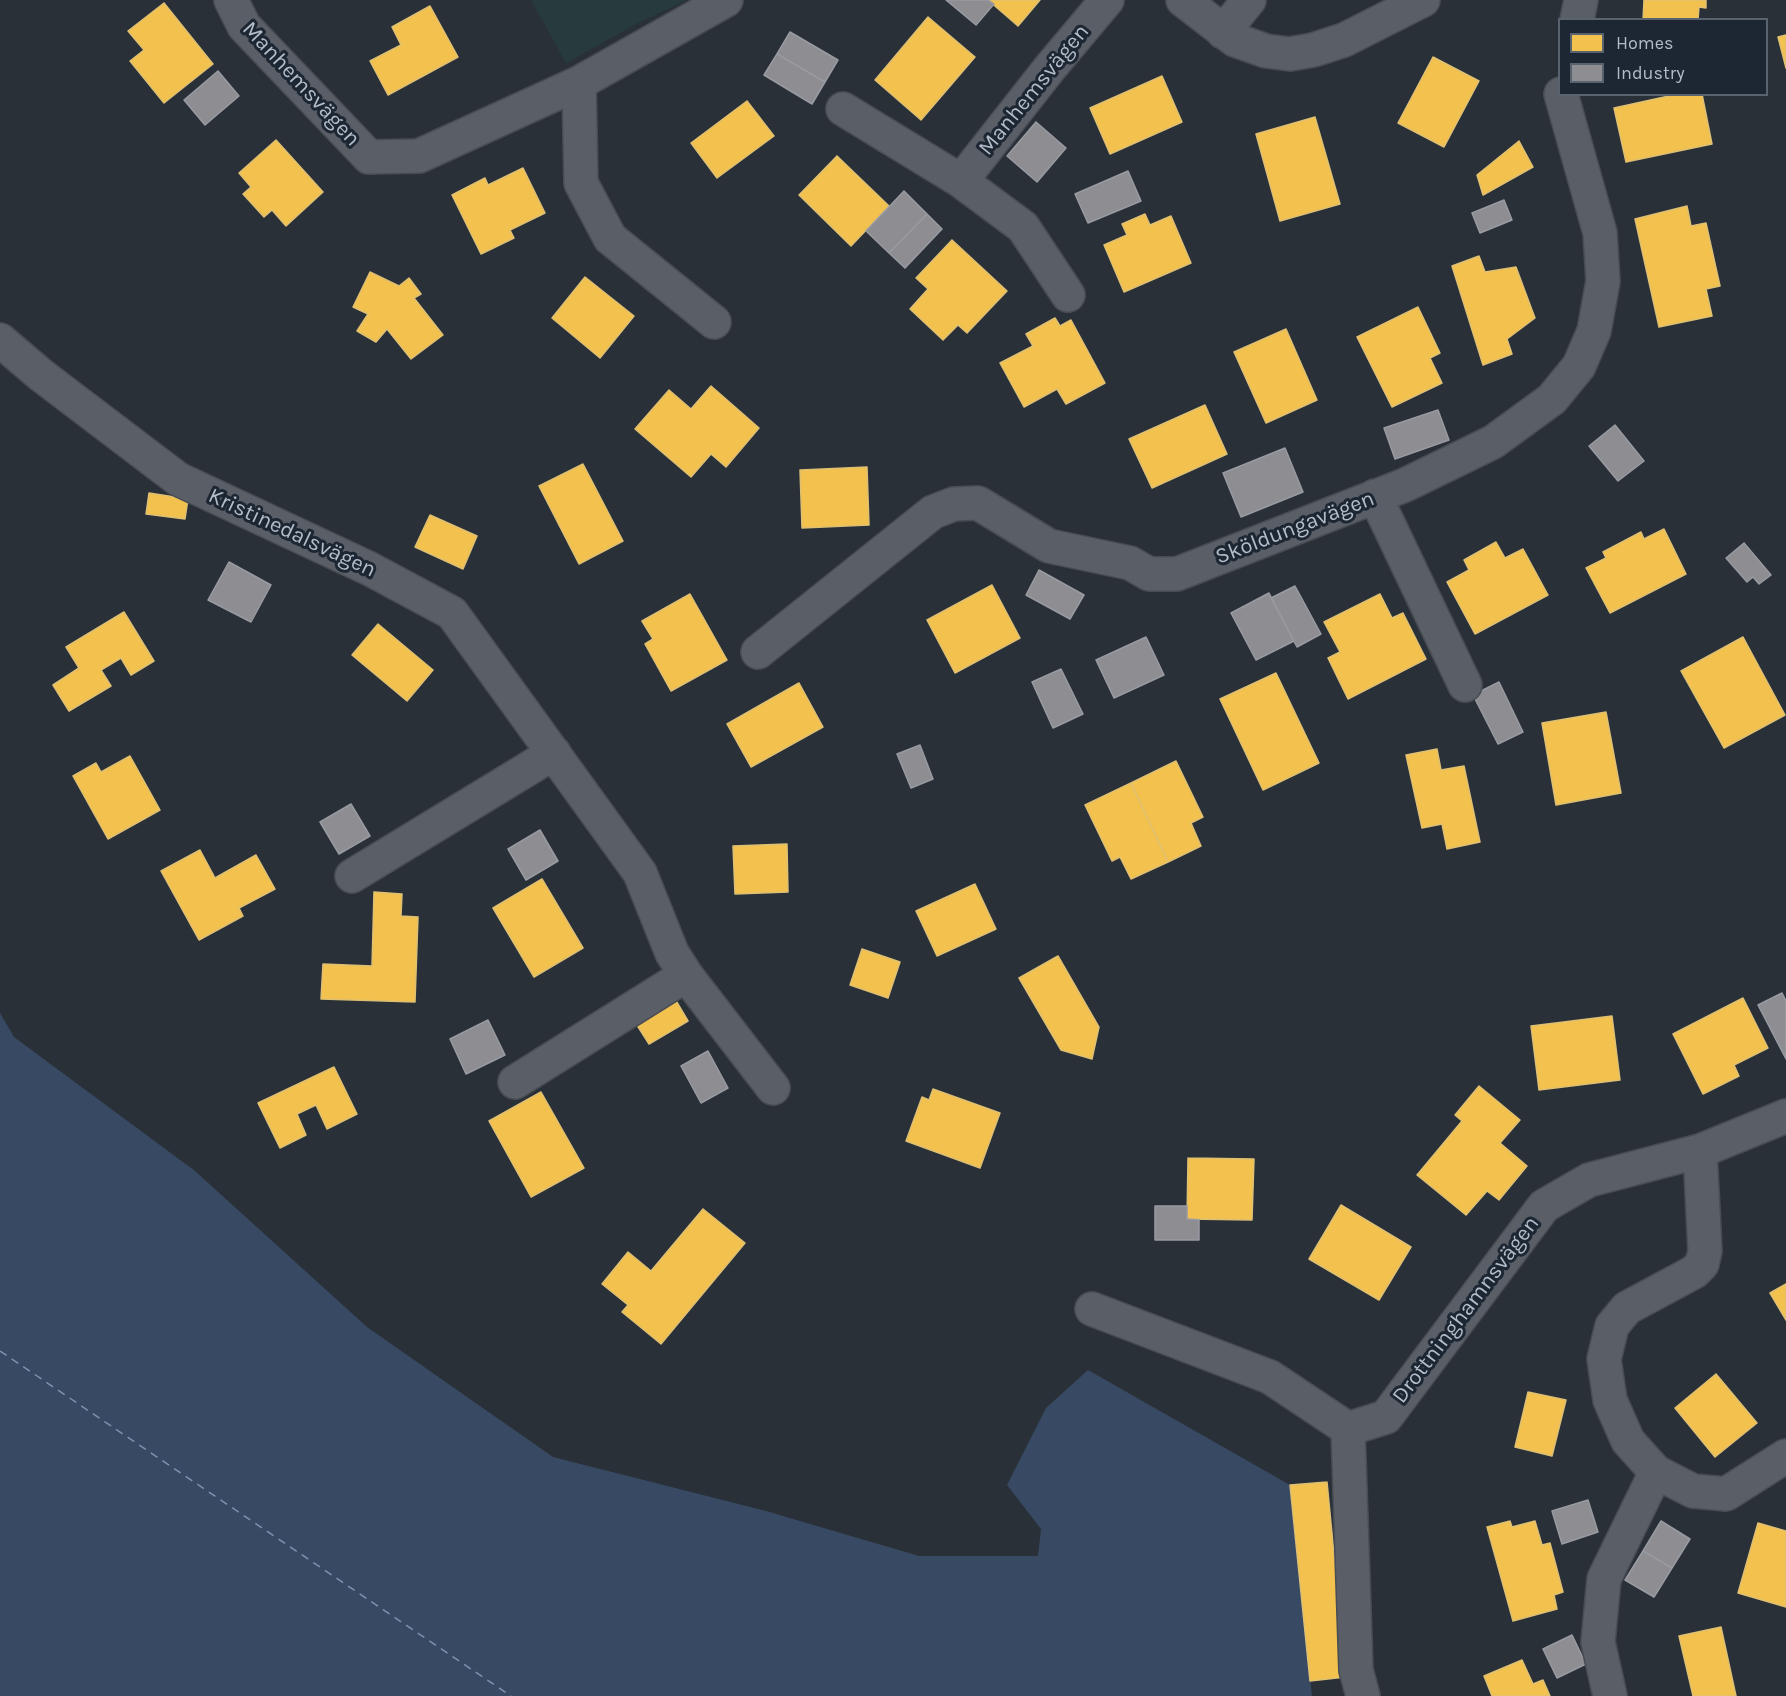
<!DOCTYPE html>
<html>
<head>
<meta charset="utf-8">
<style>
	body { margin:0 }
	#map { position:relative; width:1786px; height:1696px; overflow:hidden; background:#2a3038; font-family:Karla,sans-serif }
	canvas { display:block }
	.legend { position:absolute; left:1558px; top:18px; width:210px; height:78px; box-sizing:border-box; background:#1d2633; border:2px solid #59626f; margin:0; padding:8px 10px; list-style:none; font-size:18px; color:#b4bcc9 }
	.legend li { display:flex; align-items:center; gap:12px; height:30px }
	.legend b { width:30px; border:2px solid #59626f }
</style>
</head>
<body>
<div id="map">
<canvas width="1786" height="1696"></canvas>
<ul class="legend">
<li><b style="height:16px;background:#f2c14e"></b>Homes</li>
<li><b style="height:16px;background:#8d8d92"></b>Industry</li>
</ul>
</div>
<script>
const ctx = document.querySelector('canvas').getContext('2d');
ctx.lineJoin = 'round';
function fill(path, color) { ctx.fillStyle = color; ctx.fill(path, 'evenodd'); }
const toPath = rows => new Path2D(rows.map(r => 'M' + r).join(''));
function stroke(path, color, width, dash) { ctx.strokeStyle = color; ctx.lineWidth = width; ctx.lineCap = dash ? 'butt' : 'round'; ctx.setLineDash(dash || []); ctx.stroke(path); }
function label(font, color, halo, rows, align = 'center') {
  ctx.font = font + ' Karla,sans-serif'; ctx.lineWidth = 6; ctx.setLineDash([]); ctx.textBaseline = 'middle'; ctx.strokeStyle = halo; ctx.fillStyle = color; for (const [text, x, y, turn = 0] of rows) {
    ctx.save(); ctx.translate(x, y); ctx.rotate((+turn || 0) * Math.PI / 180); ctx.textAlign = isNaN(turn) ? turn : align; if (halo) ctx.strokeText(text, 0, 0); ctx.fillText(text, 0, 0); ctx.restore();
  }
}
fill(toPath([
	[531,0,687,0,638,23,566,63]
]), '#273a3e');
fill(toPath([
	[0,1013,14,1037,195,1171,367,1327,553,1457,766,1511,919,1556,1038,1556,1041,1529,1007,1485,1046,1408,1088,1370,1290,1485,1312,1696,0,1696]
]), '#384963');
const homes = toPath([
	[988,0,1040,0,1018,26,988,0],
	[1644,0,1706,0,1706,8,1699,7,1698,20,1643,20,1644,0],
	[164,3,213,64,164,103,130,61,144,50,128,31,164,3],
	[430,6,458,57,388,95,370,61,401,45,392,27,430,6],
	[928,17,975,57,921,120,875,80,928,17],
	[1786,35,1786,68,1778,37,1786,35],
	[1433,57,1479,81,1444,147,1398,123,1433,57],
	[1162,76,1182,122,1110,154,1090,108,1162,76],
	[1678,94,1702,94,1712,144,1626,162,1614,108,1678,94],
	[747,101,774,136,717,178,691,143,747,101],
	[1315,117,1340,204,1280,221,1256,134,1315,117],
	[276,140,323,192,286,226,272,210,264,217,243,194,251,187,239,173,276,140],
	[1519,141,1533,167,1483,195,1477,175,1519,141],
	[837,156,889,206,851,246,799,195,837,156],
	[523,168,545,213,510,230,514,238,481,254,452,195,485,178,488,185,523,168],
	[1687,206,1691,226,1706,223,1720,286,1706,289,1712,316,1659,327,1635,219,1687,206],
	[1145,214,1150,225,1171,216,1191,263,1124,292,1104,245,1127,235,1122,224,1145,214],
	[952,240,1007,291,967,333,958,325,943,340,910,309,928,289,916,278,952,240],
	[1479,256,1485,272,1516,267,1535,318,1507,339,1512,354,1483,365,1452,266,1479,256],
	[370,272,399,286,409,278,421,294,414,298,443,335,411,359,387,329,376,342,357,331,368,314,353,307,370,272],
	[585,277,634,316,600,358,552,318,585,277],
	[1418,307,1440,353,1430,358,1442,383,1392,407,1357,337,1418,307],
	[1055,318,1060,326,1071,320,1105,383,1066,404,1057,389,1024,407,1000,363,1033,346,1026,334,1055,318],
	[1286,329,1317,400,1266,423,1234,352,1286,329],
	[711,386,759,428,726,467,711,454,691,477,635,429,669,390,691,409,711,386],
	[1205,405,1227,454,1152,488,1129,439,1205,405],
	[583,464,623,541,579,564,539,486,583,464],
	[867,467,869,525,802,528,800,470,867,467],
	[149,493,188,499,185,519,146,514,149,493],
	[430,515,477,536,463,569,415,547,430,515],
	[1664,529,1686,574,1610,613,1586,568,1606,558,1603,552,1641,532,1644,539,1664,529],
	[1496,542,1505,558,1523,549,1548,595,1475,634,1447,582,1469,570,1464,560,1496,542],
	[992,585,1020,638,955,673,927,620,992,585],
	[690,594,727,660,671,691,645,644,653,639,642,621,690,594],
	[1380,594,1392,618,1403,613,1426,659,1348,699,1328,658,1340,652,1324,622,1380,594],
	[124,612,154,661,131,675,121,658,101,670,111,686,69,711,53,685,79,668,66,647,124,612],
	[378,624,433,670,407,701,352,655,378,624],
	[1743,637,1785,715,1724,748,1681,671,1743,637],
	[1276,673,1319,763,1263,790,1220,699,1276,673],
	[799,683,823,727,751,767,727,724,799,683],
	[1606,712,1621,793,1556,805,1542,723,1606,712],
	[1437,749,1441,770,1464,766,1480,842,1447,849,1442,824,1422,828,1406,755,1437,749],
	[130,756,160,810,108,839,73,776,96,763,101,772,130,756],
	[1176,761,1203,817,1191,823,1201,846,1168,862,1131,783,1176,761],
	[1131,783,1168,862,1131,879,1120,857,1112,861,1085,805,1131,783],
	[787,844,788,892,735,894,733,846,787,844],
	[200,850,215,878,256,855,275,889,239,908,243,916,199,940,161,871,200,850],
	[542,879,583,948,534,977,493,908,542,879],
	[975,884,996,929,937,956,916,911,975,884],
	[374,892,402,894,401,916,418,917,415,1002,321,999,323,964,372,966,374,892],
	[862,949,900,962,888,998,850,985,862,949],
	[1058,956,1099,1027,1092,1059,1061,1050,1019,978,1058,956],
	[1743,998,1768,1048,1734,1065,1739,1076,1703,1094,1673,1034,1743,998],
	[675,999,688,1021,649,1044,635,1022,675,999],
	[1612,1016,1620,1080,1539,1090,1531,1026,1612,1016],
	[334,1067,357,1114,327,1129,316,1105,297,1114,306,1135,280,1148,258,1103,334,1067],
	[1479,1086,1520,1120,1500,1143,1527,1166,1499,1200,1487,1191,1466,1215,1417,1175,1462,1121,1455,1115,1479,1086],
	[933,1089,1000,1113,980,1168,906,1141,922,1097,929,1100,933,1089],
	[541,1092,584,1168,531,1197,489,1121,541,1092],
	[1188,1158,1254,1159,1252,1220,1187,1219,1188,1158],
	[1341,1205,1411,1247,1379,1300,1309,1259,1341,1205],
	[703,1209,745,1243,661,1344,622,1312,628,1305,602,1284,628,1252,651,1271,703,1209],
	[1786,1284,1786,1320,1770,1293,1786,1284],
	[1716,1374,1757,1423,1715,1457,1675,1408,1716,1374],
	[1528,1392,1566,1400,1552,1456,1515,1447,1528,1392],
	[1327,1482,1346,1677,1310,1681,1290,1485,1327,1482],
	[1510,1521,1512,1527,1535,1521,1542,1545,1550,1543,1563,1592,1554,1595,1557,1609,1513,1621,1487,1527,1510,1521],
	[1758,1523,1786,1531,1786,1607,1738,1593,1758,1523],
	[1721,1627,1736,1696,1693,1696,1679,1636,1721,1627],
	[1522,1660,1533,1684,1543,1680,1550,1696,1492,1696,1484,1676,1522,1660]
]);
fill(homes, '#f2c14e');
stroke(homes, '#dfc073', 1.5);
const industry = toPath([
	[946,0,988,0,994,4,976,25,946,0],
	[790,32,838,60,825,82,777,54,790,32],
	[777,54,825,82,812,104,764,75,777,54],
	[218,71,239,96,205,125,184,100,218,71],
	[1036,122,1066,148,1037,182,1007,156,1036,122],
	[1128,171,1141,201,1088,223,1075,194,1128,171],
	[904,191,927,214,889,253,866,231,904,191],
	[1504,200,1512,220,1480,233,1472,213,1504,200],
	[927,214,942,229,905,268,889,253,927,214],
	[1438,410,1449,440,1395,459,1384,428,1438,410],
	[1615,425,1644,461,1618,481,1589,446,1615,425],
	[1285,448,1303,492,1241,517,1223,473,1285,448],
	[1744,543,1771,575,1759,584,1753,577,1747,582,1726,558,1744,543],
	[229,562,271,585,251,622,208,600,229,562],
	[1039,570,1084,595,1070,619,1026,595,1039,570],
	[1295,586,1321,634,1297,647,1271,598,1295,586],
	[1269,593,1294,641,1256,660,1231,613,1269,593],
	[1146,637,1164,675,1114,698,1096,660,1146,637],
	[1061,669,1083,714,1053,728,1032,682,1061,669],
	[1499,682,1523,732,1498,744,1473,695,1499,682],
	[920,745,933,779,911,788,897,754,920,745],
	[351,804,370,836,339,854,320,822,351,804],
	[540,830,558,861,526,880,508,849,540,830],
	[1782,993,1786,1001,1786,1059,1758,1005,1782,993],
	[488,1020,505,1055,466,1074,450,1039,488,1020],
	[708,1051,728,1088,701,1103,681,1066,708,1051],
	[1155,1206,1187,1206,1187,1219,1199,1220,1199,1240,1155,1240,1155,1206],
	[1588,1500,1598,1532,1562,1544,1552,1511,1588,1500],
	[1661,1521,1690,1539,1672,1568,1643,1551,1661,1521],
	[1643,1551,1672,1568,1654,1597,1625,1580,1643,1551],
	[1572,1635,1586,1664,1557,1678,1543,1649,1572,1635]
]);
fill(industry, '#8d8d92');
stroke(industry, '#999ba2', 1.5);
stroke(toPath([
	[0,1351,511,1696]
]), '#7c92b1', 1.5, [8, 6]);
const minor = toPath([
	[231,0,244,26,369,157,419,156,579,83,726,0],
	[1183,0,1235,40,1266,51,1290,54,1313,50,1344,40,1423,0],
	[1577,20,1581,0],
	[1223,32,1249,0],
	[579,83,581,183,610,238,714,322],
	[843,109,961,181,1023,227,1068,295],
	[961,181,1049,69,1107,0],
	[0,340,41,375,178,479,370,569,452,613,640,873,672,953,686,975,773,1088],
	[1375,496,1465,685],
	[758,652,933,512,954,504,978,503,1049,546,1130,563,1149,574,1177,574,1405,485,1493,442,1552,399,1579,366,1594,331,1603,281,1600,233,1561,94],
	[352,876,554,753],
	[515,1082,686,975],
	[1700,1151,1705,1251,1702,1264,1694,1272,1627,1308,1612,1326,1604,1359,1610,1400,1628,1441,1656,1472,1693,1491,1726,1494,1786,1456],
	[1092,1309,1270,1377,1348,1429],
	[1348,1429,1386,1417,1544,1206,1589,1180,1700,1151,1786,1116],
	[1348,1429,1356,1670,1363,1696],
	[1610,1696,1598,1642,1604,1579,1656,1472]
]);
stroke(minor, '#484c53', 36);
stroke(minor, '#5a5e66', 33);
label('22px', '#b4bcc9', '#1d2633', [
	["Manhemsvägen",301,84,47],
	["Manhemsvägen",1034,90,-51],
	["Sköldungavägen",1295,528,-21],
	["Kristinedalsvägen",292,533,25],
	["Drottninghamnsvägen",1466,1310,-53]
]);
</script>
</body>
</html>
